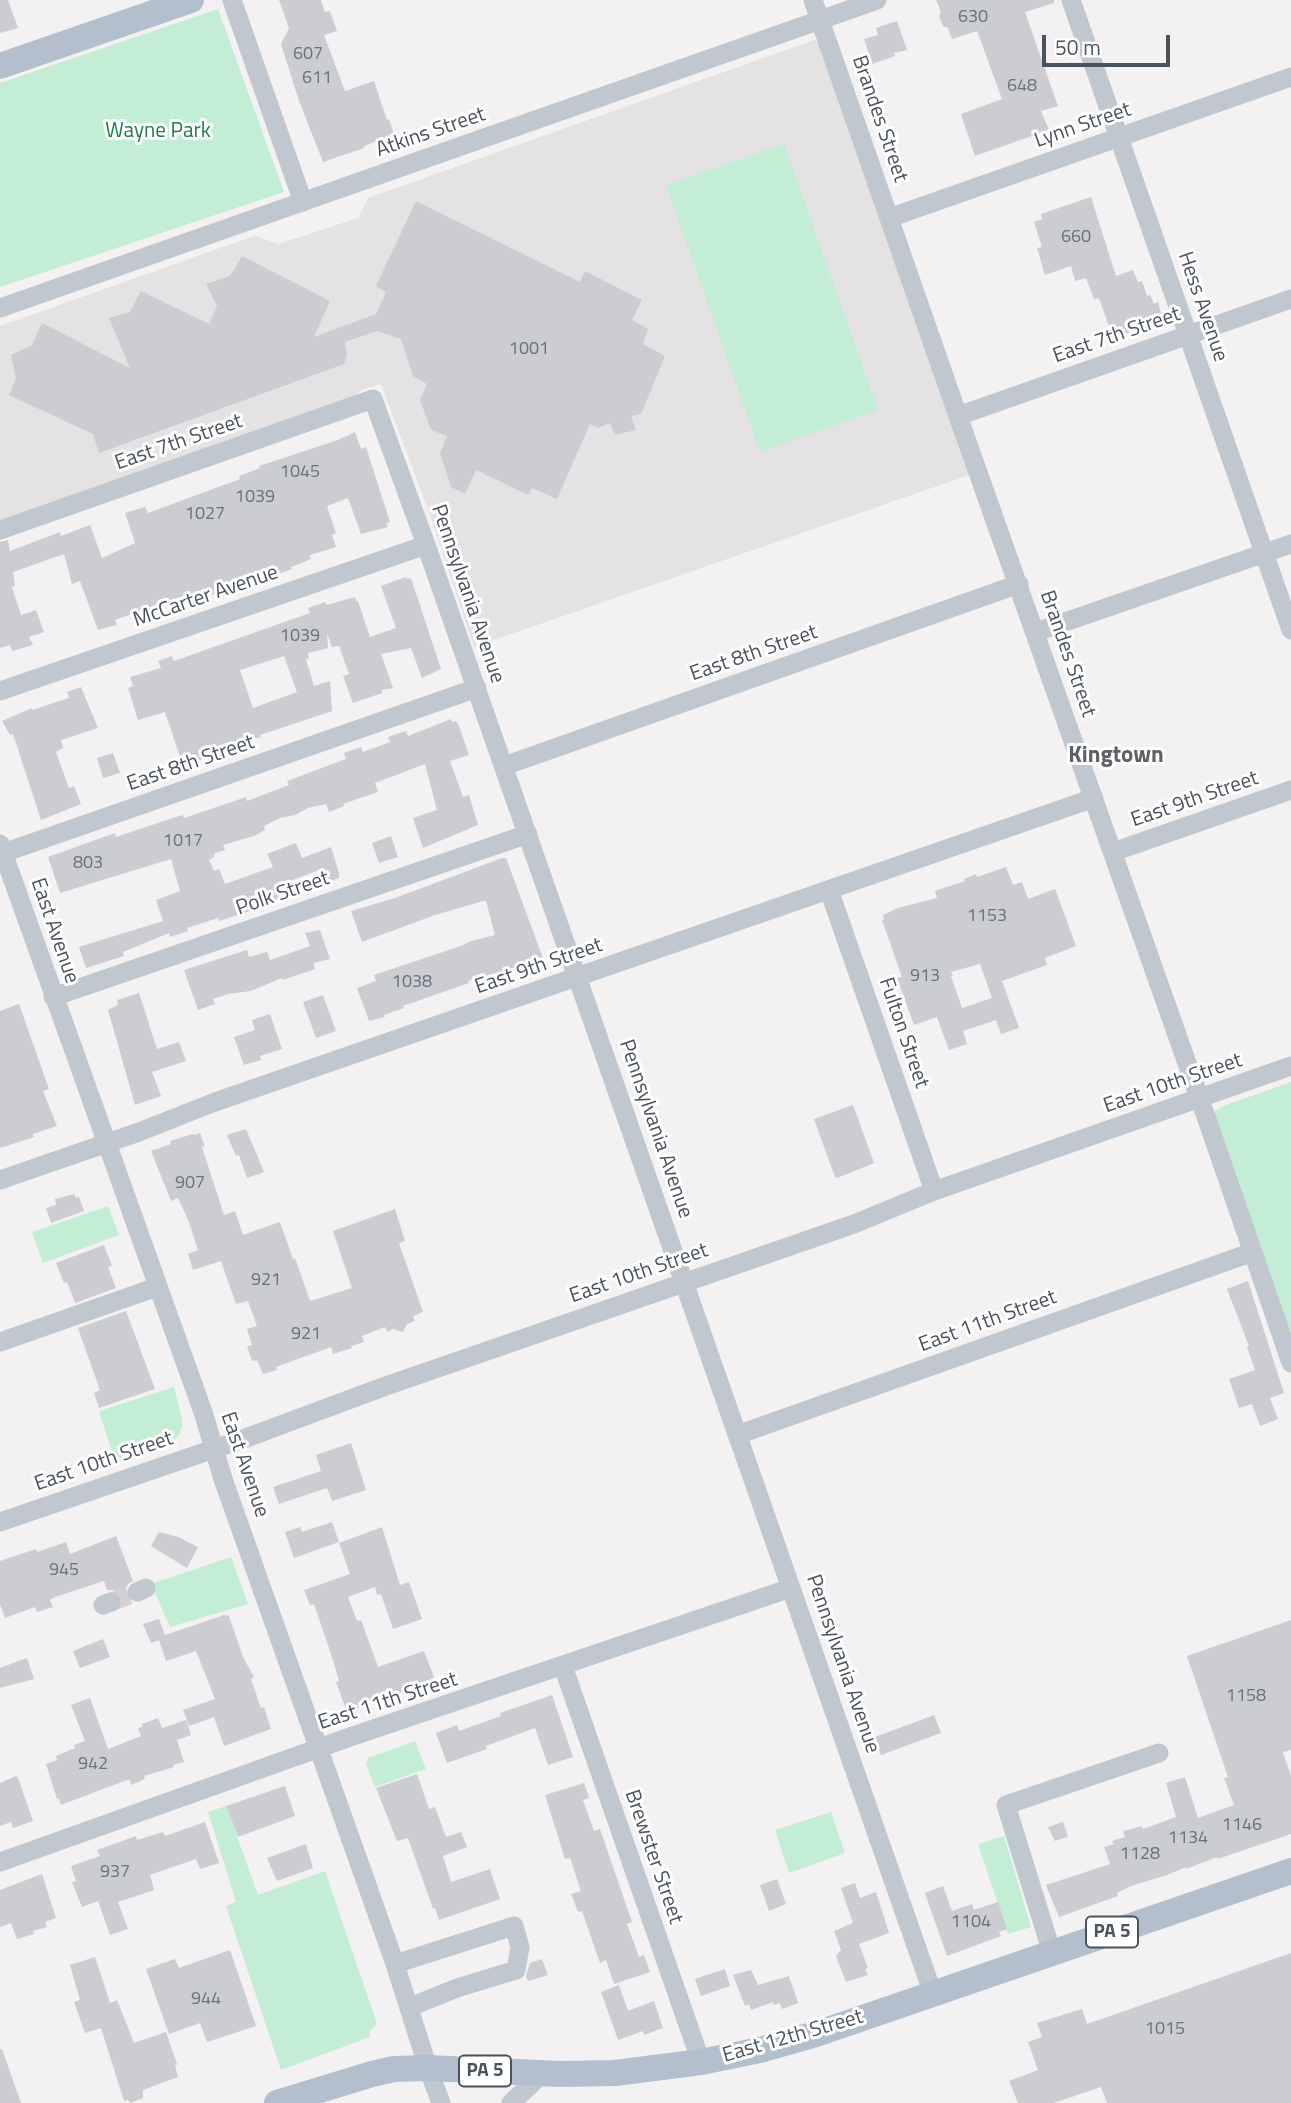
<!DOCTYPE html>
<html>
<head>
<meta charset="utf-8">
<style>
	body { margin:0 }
	#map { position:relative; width:1291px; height:2103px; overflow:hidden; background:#f3f1f1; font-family:"Titillium Web",sans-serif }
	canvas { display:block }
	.scale { position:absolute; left:1042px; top:35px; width:128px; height:32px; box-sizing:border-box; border:4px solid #4a535d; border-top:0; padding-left:9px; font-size:21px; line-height:24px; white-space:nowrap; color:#4a535d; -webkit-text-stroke:5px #fff; paint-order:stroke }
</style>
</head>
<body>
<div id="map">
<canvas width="1291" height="2103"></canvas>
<div class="scale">50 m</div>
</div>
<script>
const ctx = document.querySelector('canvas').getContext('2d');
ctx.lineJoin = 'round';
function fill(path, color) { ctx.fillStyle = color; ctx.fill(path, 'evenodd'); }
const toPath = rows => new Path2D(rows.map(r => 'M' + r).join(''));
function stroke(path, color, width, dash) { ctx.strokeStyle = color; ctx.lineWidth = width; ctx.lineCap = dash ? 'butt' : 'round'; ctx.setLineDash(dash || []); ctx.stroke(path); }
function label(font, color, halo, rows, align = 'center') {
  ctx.font = font + ' "Titillium Web",sans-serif'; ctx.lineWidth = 6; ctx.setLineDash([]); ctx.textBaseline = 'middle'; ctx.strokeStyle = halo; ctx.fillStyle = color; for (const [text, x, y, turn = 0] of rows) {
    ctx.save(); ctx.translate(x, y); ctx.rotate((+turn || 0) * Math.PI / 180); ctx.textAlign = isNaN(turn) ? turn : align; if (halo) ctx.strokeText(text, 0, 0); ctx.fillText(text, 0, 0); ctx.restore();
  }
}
fill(toPath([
	[814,40,821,43,972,474,474,647,428,509,381,384,361,390,355,396,0,520,0,326,251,237,256,236,278,244,358,218,368,198]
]), '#e4e2e2');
fill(toPath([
	[218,9,284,192,0,287,0,83],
	[784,144,878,410,760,452,666,185],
	[1291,1082,1291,1342,1214,1114,1216,1110,1223,1106],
	[108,1206,119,1235,43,1263,32,1232],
	[174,1387,182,1419,182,1428,178,1436,174,1440,115,1461,99,1411],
	[231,1557,248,1604,170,1627,151,1584],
	[415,1741,426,1769,375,1787,366,1764,368,1758],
	[226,1806,258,1895,325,1871,377,2024,370,2031,370,2037,281,2070,226,1906,236,1902,208,1812],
	[831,1812,845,1853,789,1873,775,1830],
	[1004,1836,1031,1927,1008,1934,978,1844]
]), '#c3edd5');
fill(toPath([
	[0,0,8,0,18,28,0,33],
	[279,0,321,0,325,12,330,11,337,31,324,35,345,91,374,81,387,120,389,119,394,134,364,146,364,148,323,162,299,101,281,44,289,28],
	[936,0,1054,0,1054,3,1025,12,1058,106,1041,111,1049,130,975,156,961,114,1002,99,977,31,952,39,948,28,943,26,939,16,941,12],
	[897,21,907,50,894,53,895,56,872,64,864,39,878,35,876,28],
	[1091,197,1116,276,1133,270,1138,282,1142,281,1147,296,1150,295,1154,304,1158,302,1163,321,1113,338,1099,298,1094,299,1086,278,1075,281,1071,266,1045,275,1037,248,1042,247,1034,222,1042,219,1041,214],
	[416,201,580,282,585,271,642,300,632,320,648,329,643,344,665,356,641,414,631,416,636,430,615,435,610,423,598,428,590,424,557,499,532,488,528,495,476,470,465,494,451,487,440,453,447,436,431,430,420,400,427,384,413,376,401,339,377,331,345,342,347,355,344,364,99,453,93,434,9,395,16,378,11,355,32,345,42,323,130,368,109,318,130,312,141,291,209,324,217,306,206,284,230,276,242,256,330,301,314,337,376,314,386,292,376,286],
	[355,432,361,449,366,447,390,522,386,523,388,527,361,534,348,498,327,506,336,533,332,535,336,547,310,555,311,559,291,567,292,569,275,575,274,572,200,599,197,591,179,601,178,598,164,602,115,620,117,625,98,630,80,581,72,584,64,554,13,572,15,586,12,587,21,615,36,610,44,632,29,637,33,645,12,651,10,645,0,648,0,542,8,540,10,551,60,532,61,536,90,525,102,558,135,543,125,513,145,507,148,513,240,479,239,476,260,468,259,466,338,440],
	[406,577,407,579,411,578,441,669,422,678,411,648,381,654,393,688,382,690,382,693,353,703,343,676,349,674,339,646,332,647,327,633,328,648,308,653,309,658,306,659,314,686,330,681,332,711,260,735,261,737,236,744,237,747,183,766,165,712,138,720,128,688,133,686,130,677,161,668,158,661,172,656,174,661,310,613,308,608,325,602,327,605,355,597,356,601,358,601,370,637,396,628,381,586],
	[284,656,297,692,253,708,240,670],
	[81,687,98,728,61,740,63,748,56,752,69,788,74,786,81,804,41,820,13,734,10,735,2,721,32,708,32,710,69,698,67,692],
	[451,719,452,722,456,721,459,726,469,755,450,761,463,797,469,795,478,825,423,848,413,818,437,810,425,764,375,783,378,792,343,804,344,806,329,812,326,804,308,808,295,815,280,818,264,826,265,830,254,836,223,845,225,850,215,853,214,857,209,860,214,871,219,869,225,884,273,867,267,854,288,846,296,843,302,858,331,847,339,873,339,878,326,883,324,878,321,879,319,870,277,886,280,901,219,921,218,918,187,928,188,931,170,937,169,933,123,952,124,956,86,968,79,947,163,921,156,900,180,891,171,859,60,893,48,857,115,833,116,837,176,817,183,815,184,818,246,797,247,801,289,785,287,781,346,759,344,753,361,747,363,752,390,742,388,737,406,731,408,736],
	[113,753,120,773,103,778,97,758],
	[391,836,398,857,379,863,372,843],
	[502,858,506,858,544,961,514,972,513,968,468,981,469,983,403,1006,404,1008,384,1015,385,1017,369,1021,357,988,376,981,374,975,461,946,471,941,495,935,486,901,483,901,435,915,362,942,351,911,395,898],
	[1006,867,1013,885,1022,882,1028,899,1055,889,1076,946,1045,958,1047,965,1002,981,1019,1028,1001,1034,996,1020,963,1031,967,1044,949,1050,937,1017,914,1025,897,978,902,977,882,920,884,919,883,915,898,908,937,898,935,891,965,881,964,879,976,874,977,877],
	[980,964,992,998,962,1008,951,976,953,976,951,972],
	[320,930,330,959,313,963,315,969,283,980,282,978,251,991,228,994,213,999,215,1004,198,1010,184,970,247,950,249,957,267,952,270,960,310,946,305,933],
	[139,993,157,1049,179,1042,186,1061,152,1072,161,1096,135,1105,108,1010,118,1005,117,1000],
	[323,995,336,1031,316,1038,303,1002],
	[19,1004,49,1089,43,1091,57,1126,33,1134,34,1137,0,1148,0,1011],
	[270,1014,282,1049,260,1056,261,1060,244,1065,234,1037,255,1030,252,1020],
	[853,1105,874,1163,837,1178,835,1177,814,1119],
	[246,1129,264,1172,247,1178,239,1155,236,1156,227,1135],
	[200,1133,205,1146,202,1147,224,1215,235,1211,243,1235,280,1222,293,1259,295,1258,310,1301,352,1288,333,1231,395,1209,405,1241,399,1243,423,1312,413,1316,415,1321,407,1324,403,1332,393,1329,387,1332,385,1327,362,1336,364,1342,351,1346,352,1348,333,1354,331,1347,276,1367,277,1370,263,1374,257,1360,252,1361,247,1346,252,1345,247,1329,257,1326,248,1301,236,1304,221,1261,193,1270,188,1254,198,1250,189,1222,178,1198,171,1201,151,1151,171,1144,170,1141,193,1134,194,1135],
	[74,1194,76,1198,79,1197,84,1211,51,1223,46,1208,56,1205,55,1199],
	[104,1245,112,1266,108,1267,116,1288,75,1303,67,1282,64,1283,56,1263],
	[1248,1281,1284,1393,1270,1398,1278,1419,1260,1426,1252,1404,1239,1408,1229,1379,1255,1370,1247,1347,1249,1346,1227,1289],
	[126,1311,155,1389,99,1408,94,1393,100,1390,78,1328],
	[351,1443,366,1490,332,1501,327,1488,279,1504,273,1487,321,1471,316,1455],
	[332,1522,339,1542,294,1558,285,1532,300,1527,302,1532],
	[382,1527,400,1585,409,1582,422,1619,393,1629,381,1594,377,1595,375,1587,348,1597,357,1621,361,1620,378,1667,424,1651,435,1680,347,1712,336,1682,339,1681,333,1660,314,1604,310,1605,304,1590,350,1574,339,1543],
	[159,1532,178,1537,198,1547,187,1568,151,1546],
	[116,1536,133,1581,128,1584,125,1590,126,1596,130,1602,123,1605,123,1598,119,1593,114,1590,107,1590,104,1581,55,1597,50,1600,53,1607,37,1612,35,1607,5,1618,0,1604,0,1561,36,1549,37,1552,66,1542,70,1554],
	[224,1615,229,1616,243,1657,254,1677,251,1679,261,1708,264,1707,271,1729,224,1746,214,1717,189,1726,183,1710,215,1699,196,1651,166,1661,159,1640,151,1643,143,1624,159,1619,165,1635],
	[1291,1620,1291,1750,1283,1752,1291,1776,1291,1834,1218,1859,1217,1857,1186,1869,1186,1867,1167,1875,1131,1886,1117,1893,1118,1896,1059,1917,1046,1885,1110,1864,1104,1847,1114,1844,1112,1841,1125,1837,1123,1831,1142,1826,1143,1829,1176,1817,1166,1783,1185,1777,1198,1818,1234,1805,1224,1778,1228,1777,1187,1656],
	[103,1639,110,1657,80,1668,73,1651],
	[27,1658,34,1679,0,1688,0,1668],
	[552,1695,573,1757,548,1765,535,1728,486,1746,487,1749,447,1763,436,1733,457,1725,459,1731,501,1716,500,1713],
	[90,1698,108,1749,141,1736,138,1728,143,1727,142,1724,158,1718,162,1728,186,1720,191,1735,177,1740,184,1762,173,1765,174,1767,144,1776,145,1779,131,1785,130,1780,127,1780,61,1805,59,1799,57,1799,46,1764,57,1760,56,1756,75,1748,74,1745,85,1741,71,1705],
	[934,1715,941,1733,881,1755,875,1737],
	[417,1774,429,1809,435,1807,446,1837,461,1832,467,1847,443,1856,451,1882,490,1869,500,1899,439,1920,435,1908,433,1909,408,1838,397,1841,376,1788],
	[16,1776,18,1778,33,1821,13,1828,11,1822,0,1826,0,1783],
	[584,1783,589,1798,583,1800,594,1831,600,1829,632,1922,627,1924,639,1957,644,1955,650,1972,614,1984,606,1960,600,1963,582,1911,578,1912,571,1894,581,1891,570,1858,565,1859,545,1795],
	[285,1786,295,1816,238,1837,226,1806],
	[205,1822,219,1863,200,1869,196,1859,150,1875,154,1890,118,1902,128,1929,110,1935,98,1901,82,1907,72,1882,76,1881,71,1866,100,1856,97,1850,136,1836,137,1840,163,1832,165,1836],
	[1063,1822,1068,1837,1055,1841,1048,1827],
	[306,1844,313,1868,277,1881,267,1858],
	[42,1874,56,1918,45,1922,47,1927,33,1931,34,1934,17,1939,11,1923,0,1927,0,1890],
	[777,1879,786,1904,769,1911,760,1885],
	[855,1883,860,1898,876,1892,889,1933,859,1944,868,1968,865,1969,868,1975,846,1982,836,1956,841,1950,834,1931,853,1923,841,1888],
	[943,1886,952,1911,972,1904,974,1910,998,1902,1007,1929,999,1932,1001,1936,947,1956,925,1893],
	[230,1950,256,2026,207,2042,200,2023,169,2034,146,1969,175,1959,179,1968],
	[1291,1953,1291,2103,1107,2103,1101,2087,1054,2103,1018,2103,1009,2081,1038,2070,1028,2042,1042,2037,1037,2023,1082,2009,1087,2024],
	[95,1957,110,2003,117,2000,134,2043,166,2032,177,2064,175,2065,178,2077,143,2090,143,2098,130,2103,128,2100,124,2101,101,2028,85,2033,74,2002,80,2000,70,1965],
	[542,1959,548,1975,528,1981,526,1976,530,1963],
	[725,1969,730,1986,701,1996,695,1979],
	[751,1970,758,1985,789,1976,798,2003,782,2009,780,2003,774,2005,773,2002,751,2010,749,2004,745,2006,733,1975],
	[619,1985,628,2011,654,2001,663,2028,644,2035,643,2031,618,2040,601,1992],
	[0,2049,2,2049,21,2103,0,2103]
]), '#cbcdd3');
stroke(toPath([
	[111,1602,137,1592]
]), '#d1d1d3', 19, [19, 10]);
stroke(toPath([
	[232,0,303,202],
	[813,0,958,416,1210,1128,1291,1363],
	[1071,0,1291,630],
	[889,218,1291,77],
	[0,308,877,0],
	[958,416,1291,299],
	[0,530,373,399,426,545,933,1994],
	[1036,632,1291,544],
	[0,691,426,545],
	[504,766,1019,584],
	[0,844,204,1415,223,1479,395,1964,428,2068,441,2103],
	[1113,852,1291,790],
	[0,854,477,688],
	[829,890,934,1191],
	[53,997,528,834],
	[0,1180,139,1132,215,1102,1094,798],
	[0,1342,157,1287],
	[737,1435,1253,1252],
	[0,1522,246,1438,383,1387,854,1224,934,1191,1291,1066],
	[137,1592,146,1588],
	[103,1605,111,1602],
	[563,1666,701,2062],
	[0,1862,350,1737,791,1588],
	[1052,1953,1006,1805,1159,1753],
	[395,1964,514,1926,520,1947,516,1970,457,1988,410,2007],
	[511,2103,542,2074]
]), '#c0c7ce', 19);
stroke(toPath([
	[0,66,191,0],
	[277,2103,372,2074,394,2069,428,2068,560,2074,615,2073,701,2062,760,2050,816,2034,1291,1871]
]), '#b3bfcd', 26);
label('18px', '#6a727a', null, [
	["630",973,18],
	["607",308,55],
	["611",317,79],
	["648",1022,87],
	["660",1076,238],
	["1001",529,350],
	["1045",300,473],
	["1039",255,498],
	["1027",205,515],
	["1039",300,637],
	["1017",183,842],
	["803",88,864],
	["1153",987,917],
	["913",925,977],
	["1038",412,983],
	["907",190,1184],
	["921",266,1281],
	["921",306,1335],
	["945",64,1571],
	["1158",1246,1697],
	["942",93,1765],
	["1146",1242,1826],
	["1134",1188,1839],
	["1128",1140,1855],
	["937",115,1873],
	["1104",971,1923],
	["944",206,2000],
	["1015",1165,2030]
]);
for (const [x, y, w] of [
	[1112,1932,52],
	[485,2071,52]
]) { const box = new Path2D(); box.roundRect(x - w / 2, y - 15.5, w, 31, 5); ctx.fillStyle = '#fff'; ctx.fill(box); stroke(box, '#4a535d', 2); }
label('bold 19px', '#4a535d', null, [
	["PA 5",1112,1932],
	["PA 5",485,2071]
]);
label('21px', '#4a535d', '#fff', [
	["Brandes Street",879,119,71],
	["Lynn Street",1083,126,-19],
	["Atkins Street",431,133,-19],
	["Hess Avenue",1202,307,71],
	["East 7th Street",1117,336,-19],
	["East 7th Street",179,443,-19],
	["Pennsylvania Avenue",467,594,71],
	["McCarter Avenue",206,597,-19],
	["East 8th Street",754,654,-19],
	["Brandes Street",1067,654,71],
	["East 8th Street",191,764,-19],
	["East 9th Street",1195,800,-19],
	["Polk Street",283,894,-19],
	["East Avenue",54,931,71],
	["East 9th Street",539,967,-19],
	["Fulton Street",903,1033,71],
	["East 10th Street",1173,1084,-19],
	["Pennsylvania Avenue",655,1129,71],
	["East 10th Street",639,1274,-19],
	["East 11th Street",988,1322,-20],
	["East 10th Street",104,1462,-19],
	["East Avenue",244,1465,71],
	["Pennsylvania Avenue",842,1664,71],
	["East 11th Street",388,1702,-18],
	["Brewster Street",653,1857,71],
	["East 12th Street",793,2037,-16]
]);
label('21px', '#1e7b50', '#fff', [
	["Wayne Park",158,132]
]);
label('bold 23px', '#5e6165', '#fff', [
	["Kingtown",1116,756]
]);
</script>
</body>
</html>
